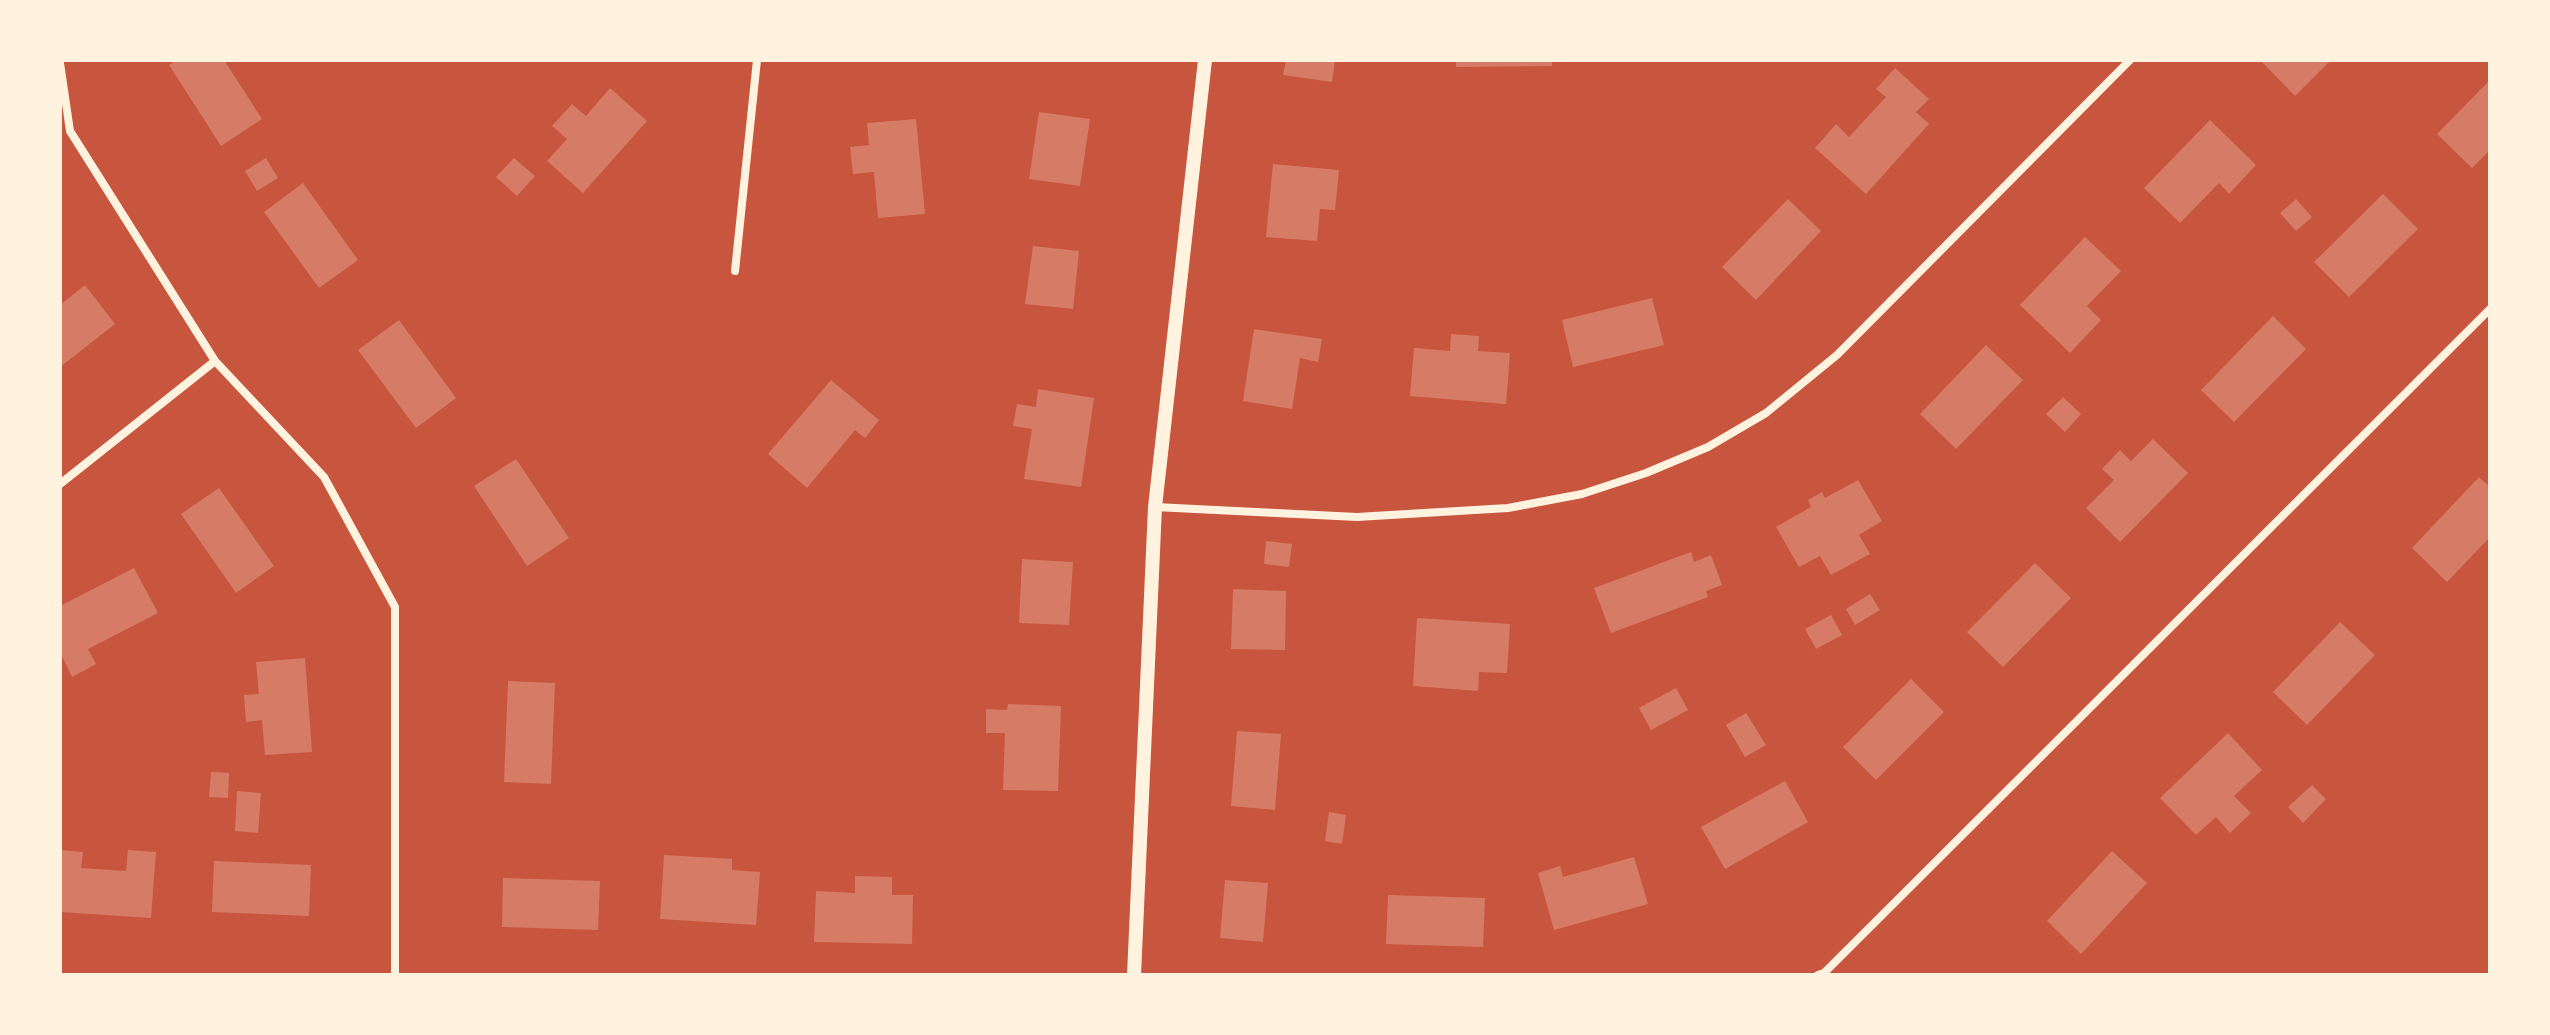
<!DOCTYPE html>
<html>
<head>
<meta charset="utf-8">
<style>
	body { margin:0 }
	#map { position:relative; width:2550px; height:1035px; overflow:hidden; background:#c8553d; font-family:"Zilla Slab",serif }
	canvas { display:block }
	.frame { position:absolute; inset:0; border:62px solid #fff3e0; pointer-events:none }
</style>
</head>
<body>
<div id="map">
<canvas width="2550" height="1035"></canvas>
<div class="frame"></div>
</div>
<script>
const ctx = document.querySelector('canvas').getContext('2d');
ctx.lineJoin = 'round';
function fill(path, color) { ctx.fillStyle = color; ctx.fill(path, 'evenodd'); }
const toPath = rows => new Path2D(rows.map(r => 'M' + r).join(''));
function stroke(path, color, width, dash) { ctx.strokeStyle = color; ctx.lineWidth = width; ctx.lineCap = dash ? 'butt' : 'round'; ctx.setLineDash(dash || []); ctx.stroke(path); }
fill(toPath([
	[177,60,224,60,262,119,221,146,169,65],
	[1286,60,1335,60,1332,82,1283,75],
	[1456,60,1552,60,1552,66,1456,67],
	[2264,60,2331,60,2295,96,2262,62],
	[1895,68,1929,99,1916,112,1929,124,1866,194,1815,148,1836,124,1849,137,1886,97,1876,89],
	[2490,80,2490,150,2472,168,2437,134],
	[610,88,647,121,583,193,547,161,567,139,552,126,572,104,586,116],
	[1039,112,1090,119,1080,186,1029,179],
	[916,119,925,214,878,218,874,172,853,174,850,147,869,145,867,123],
	[2210,120,2256,165,2229,194,2219,183,2180,223,2144,188],
	[266,158,278,178,257,191,245,171],
	[514,158,535,176,517,196,496,177],
	[1273,164,1339,170,1335,210,1320,209,1317,241,1266,237],
	[303,183,358,260,319,288,264,212],
	[2383,194,2418,229,2349,297,2314,262],
	[1788,199,1821,231,1756,300,1722,267],
	[2296,199,2312,217,2296,231,2280,213],
	[2085,237,2121,271,2087,306,2101,320,2070,353,2020,305],
	[1033,246,1079,251,1073,309,1025,304],
	[85,285,115,324,60,367,60,305],
	[1652,298,1664,345,1573,367,1562,320],
	[2273,316,2306,349,2234,422,2201,390],
	[399,320,456,398,416,428,358,350],
	[1254,329,1322,339,1318,362,1300,358,1292,409,1243,401],
	[1451,334,1479,336,1478,351,1510,353,1506,404,1410,396,1414,348,1450,351],
	[1986,345,2023,380,1956,449,1920,414],
	[831,380,879,420,865,438,855,430,807,488,768,454],
	[1038,389,1094,398,1081,487,1024,479,1032,429,1013,426,1017,404,1036,407],
	[2063,397,2081,414,2065,432,2046,414],
	[2153,439,2188,473,2120,542,2086,508,2114,480,2102,469,2120,450,2131,461],
	[516,459,569,538,527,566,474,486],
	[2479,477,2490,487,2490,537,2447,582,2412,548],
	[1858,480,1882,521,1859,535,1870,554,1831,575,1820,556,1799,567,1776,527,1811,507,1808,500,1822,492,1825,498],
	[219,488,274,566,236,593,181,514],
	[1266,541,1292,544,1289,567,1264,564],
	[1691,552,1694,562,1711,555,1722,585,1706,591,1708,597,1611,633,1594,588],
	[1022,559,1073,562,1069,625,1019,623],
	[2035,563,2071,598,2003,667,1967,632],
	[134,568,158,613,88,649,96,664,72,677,60,652,60,606],
	[1233,589,1286,591,1285,650,1231,649],
	[1870,594,1880,610,1855,625,1846,609],
	[1831,615,1842,635,1816,649,1805,629],
	[1417,618,1510,624,1507,673,1479,672,1478,691,1413,686],
	[2340,622,2375,655,2307,725,2273,692],
	[305,658,312,752,265,755,262,720,246,722,244,695,259,694,256,662],
	[1911,679,1944,712,1876,780,1843,747],
	[508,681,555,683,551,784,504,782],
	[1676,688,1688,710,1651,730,1639,708],
	[1008,704,1061,706,1058,791,1003,790,1005,733,986,733,986,709,1007,710],
	[1746,713,1766,745,1745,757,1726,725],
	[1237,731,1281,734,1275,810,1231,806],
	[2228,733,2262,770,2234,796,2251,813,2230,833,2216,817,2196,835,2160,798],
	[211,772,229,773,228,798,209,797],
	[1785,781,1808,822,1725,869,1701,827],
	[2312,785,2326,799,2303,823,2288,807],
	[237,791,261,793,258,833,235,831],
	[1329,812,1346,815,1342,844,1325,841],
	[60,850,83,852,81,868,126,871,128,850,156,852,151,918,60,912],
	[2112,851,2147,883,2081,954,2047,921],
	[664,855,732,859,732,870,760,872,756,925,660,919],
	[1634,857,1648,904,1554,930,1538,873,1560,866,1563,877],
	[214,861,311,865,309,916,212,912],
	[855,876,892,877,892,895,913,895,912,944,814,942,816,891,855,893],
	[503,878,600,881,598,930,502,927],
	[1225,880,1268,883,1263,942,1220,938],
	[1388,895,1485,898,1483,947,1386,944]
]), '#d67c66');
stroke(toPath([
	[60,63,70,131,215,361,324,477,395,607,395,975],
	[735,271,757,60],
	[60,484,215,361],
	[1155,507,1357,517,1508,508,1582,494,1646,473,1708,447,1766,413,1837,355,2130,60],
	[1818,975,1824,973,2490,309]
]), '#fff3e0', 8);
stroke(toPath([
	[1134,975,1155,507,1205,60]
]), '#fff3e0', 14);
</script>
</body>
</html>
